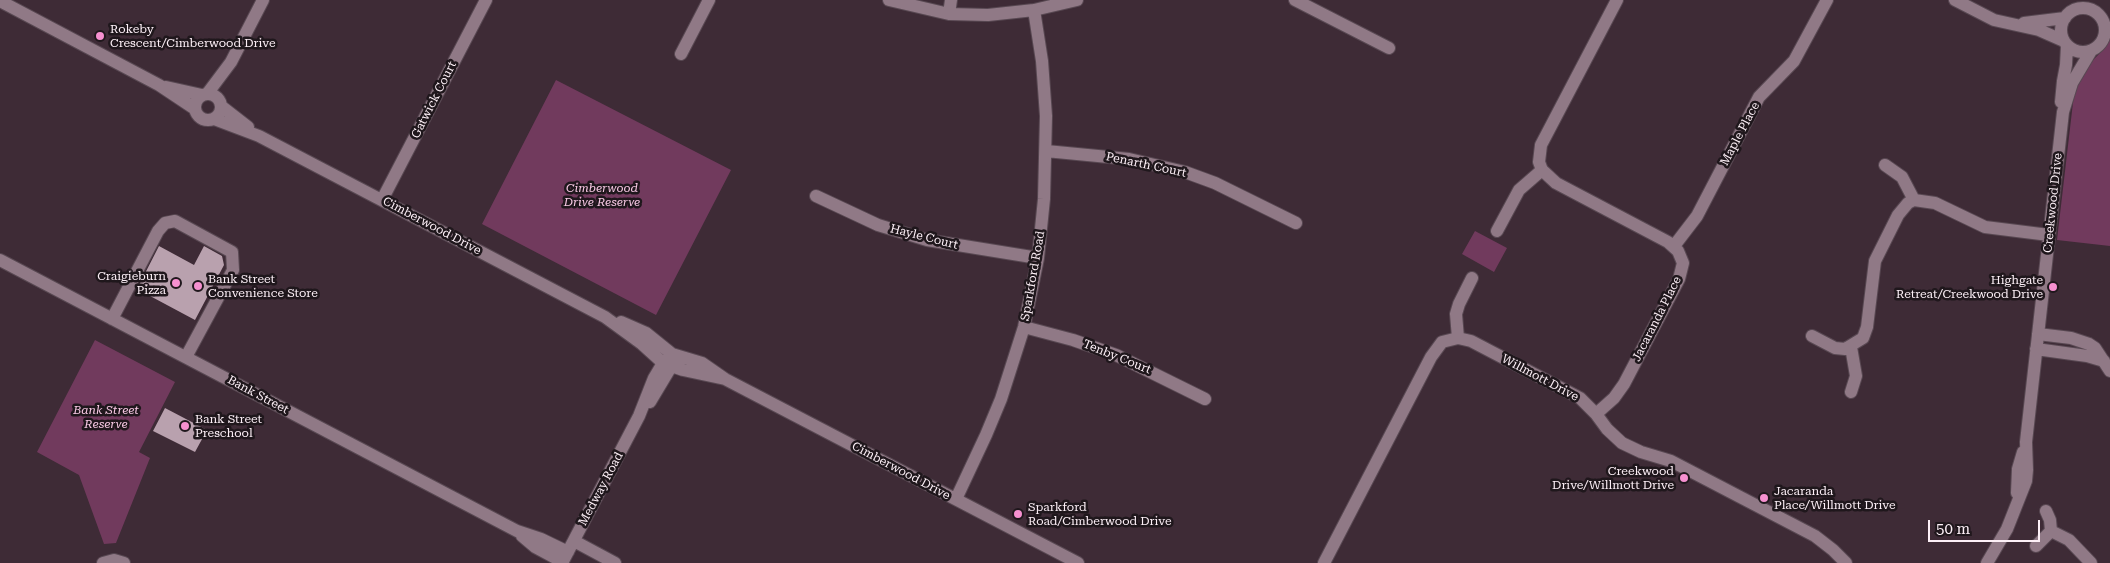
<!DOCTYPE html>
<html>
<head>
<meta charset="utf-8">
<style>
	body { margin:0 }
	#map { position:relative; width:2110px; height:563px; overflow:hidden; background:#3e2b36; font-family:"Roboto Serif",serif }
	canvas { display:block }
	.scale { position:absolute; left:1928px; top:520px; width:112px; height:22px; box-sizing:border-box; border:2px solid #fdf0f7; border-top:0; padding-left:6px; font-size:15px; line-height:18px; white-space:nowrap; color:#fdf0f7; -webkit-text-stroke:4px #1f171c; paint-order:stroke }
</style>
</head>
<body>
<div id="map">
<canvas width="2110" height="563"></canvas>
<div class="scale">50 m</div>
</div>
<script>
const ctx = document.querySelector('canvas').getContext('2d');
ctx.lineJoin = 'round';
function fill(path, color) { ctx.fillStyle = color; ctx.fill(path, 'evenodd'); }
const toPath = rows => new Path2D(rows.map(r => 'M' + r).join(''));
function stroke(path, color, width, dash) { ctx.strokeStyle = color; ctx.lineWidth = width; ctx.lineCap = dash ? 'butt' : 'round'; ctx.setLineDash(dash || []); ctx.stroke(path); }
function label(font, color, halo, rows, align = 'center') {
  ctx.font = font + ' "Roboto Serif",serif'; ctx.lineWidth = 5; ctx.setLineDash([]); ctx.textBaseline = 'middle'; ctx.strokeStyle = halo; ctx.fillStyle = color; for (const [text, x, y, turn = 0] of rows) {
    ctx.save(); ctx.translate(x, y); ctx.rotate((+turn || 0) * Math.PI / 180); ctx.textAlign = isNaN(turn) ? turn : align; if (halo) ctx.strokeText(text, 0, 0); ctx.fillText(text, 0, 0); ctx.restore();
  }
}
fill(toPath([
	[2110,35,2110,246,2057,240,2074,94,2077,82,2093,60,2102,51],
	[556,80,731,170,656,315,482,224],
	[1475,231,1507,248,1494,272,1462,254],
	[95,340,175,382,139,452,150,458,116,543,104,544,79,475,37,452]
]), '#713a5d');
fill(toPath([
	[159,246,194,265,204,246,222,256,224,265,195,320,137,289],
	[165,408,207,430,195,452,153,431]
]), '#b9a1ae');
const minor = toPath([
	[889,0,949,14,988,15,1034,10,1077,0],
	[1295,0,1389,48],
	[1955,0,1994,20,2039,30,2064,41],
	[0,1,159,85,195,109],
	'2061 30a22 22 0 1 1 44 0a22 22 0 1 1-44 0Z',
	[949,14,951,0],
	[2024,23,2065,18],
	[681,54,709,0],
	[166,87,202,95],
	'195 107a13 13 0 1 1 26 0a13 13 0 1 1-26 0Z',
	[207,94,231,62,263,0],
	[2061,102,2063,81,2066,65,2067,45],
	[221,106,248,127],
	[214,119,259,136,605,317,642,344,663,363,683,370,725,379],
	[1046,151,1129,159,1185,172,1215,183,1296,223],
	[1885,165,1902,177,1914,200],
	[816,196,878,225,927,240,1038,258],
	[382,200,486,0],
	[1497,231,1519,190,1542,170],
	[1674,246,1697,216,1759,97,1794,61,1827,0],
	[0,260,517,531,541,539,568,552],
	[112,319,158,231,165,223,175,221,232,252,233,270,186,357],
	[621,322,646,333,672,354,702,363,725,379,1078,563],
	[1024,327,1073,340,1116,355,1205,399],
	[2038,334,2071,338,2089,344,2095,348,2110,371],
	[1812,336,1835,348,1845,349,1863,338,1867,327,1875,261,1898,215,1908,203,1914,200,1935,203,1985,227,2049,235],
	[1458,338,1456,314,1459,304,1472,278],
	[2036,349,2087,356,2104,361],
	[1851,392,1856,376,1851,347],
	[650,402,671,367,672,360],
	[1596,414,1614,398,1624,384,1679,279,1683,263,1678,251,1668,242,1556,183,1542,170,1539,162,1541,145,1617,0],
	[2017,493,2018,469,2023,452],
	[956,499,986,435,1001,399,1024,327,1038,258,1044,199,1046,116,1042,61,1034,10],
	[2051,531,2069,540,2091,563],
	[522,536,535,547,563,562],
	[574,541,615,563],
	[2036,546,2051,531,2050,520,2046,511],
	[103,563,114,560,124,563],
	[562,563,639,416,654,378,663,363,669,358],
	[1324,563,1431,357,1442,342,1458,338,1471,341,1580,398,1596,414,1607,429,1622,443,1641,452,1671,461,1815,536,1833,550,1846,563],
	[1987,563,2007,529,2026,481,2027,470,2026,442,2063,112,2072,83,2091,51]
]);
stroke(minor, '#584852', 14);
stroke(minor, '#907986', 12);
for (const [x, y, r, color] of [
	[100,36,5,"#f690d0"],
	[176,283,5,"#f690d0"],
	[198,286,5,"#f690d0"],
	[2053,287,5,"#f690d0"],
	[185,426,5,"#f690d0"],
	[1684,478,5,"#f690d0"],
	[1764,498,5,"#f690d0"],
	[1018,514,5,"#f690d0"]
]) { const dot = new Path2D(); dot.arc(x, y, r, 0, 2 * Math.PI); ctx.fillStyle = color; ctx.fill(dot); stroke(dot, '#1f171c', 2); }
label('12px', '#fdf0f7', '#1f171c', [
	["Rokeby",110,29],
	["Crescent/Cimberwood Drive",110,43],
	["Craigieburn",166,276,"right"],
	["Pizza",166,290,"right"],
	["Bank Street",208,279],
	["Convenience Store",208,293],
	["Highgate",2043,280,"right"],
	["Retreat/Creekwood Drive",2043,294,"right"],
	["Bank Street",195,419],
	["Preschool",195,433],
	["Creekwood",1674,471,"right"],
	["Drive/Willmott Drive",1674,485,"right"],
	["Jacaranda",1774,491],
	["Place/Willmott Drive",1774,505],
	["Sparkford",1028,507],
	["Road/Cimberwood Drive",1028,521]
], 'left');
label('12px', '#fdf0f7', '#1f171c', [
	["Gatwick Court",434,100,-63],
	["Maple Place",1740,134,-62],
	["Penarth Court",1146,165,12],
	["Creekwood Drive",2053,203,-84],
	["Cimberwood Drive",432,226,28],
	["Hayle Court",924,237,14],
	["Sparkford Road",1033,276,-80],
	["Jacaranda Place",1657,319,-63],
	["Tenby Court",1117,357,22],
	["Willmott Drive",1540,378,28],
	["Bank Street",258,395,28],
	["Cimberwood Drive",901,471,28],
	["Medway Road",601,489,-62]
]);
label('italic 12px', '#f9c9e5', '#1f171c', [
	["Cimberwood",602,188],
	["Drive Reserve",602,202],
	["Bank Street",106,410],
	["Reserve",106,424]
]);
</script>
</body>
</html>
